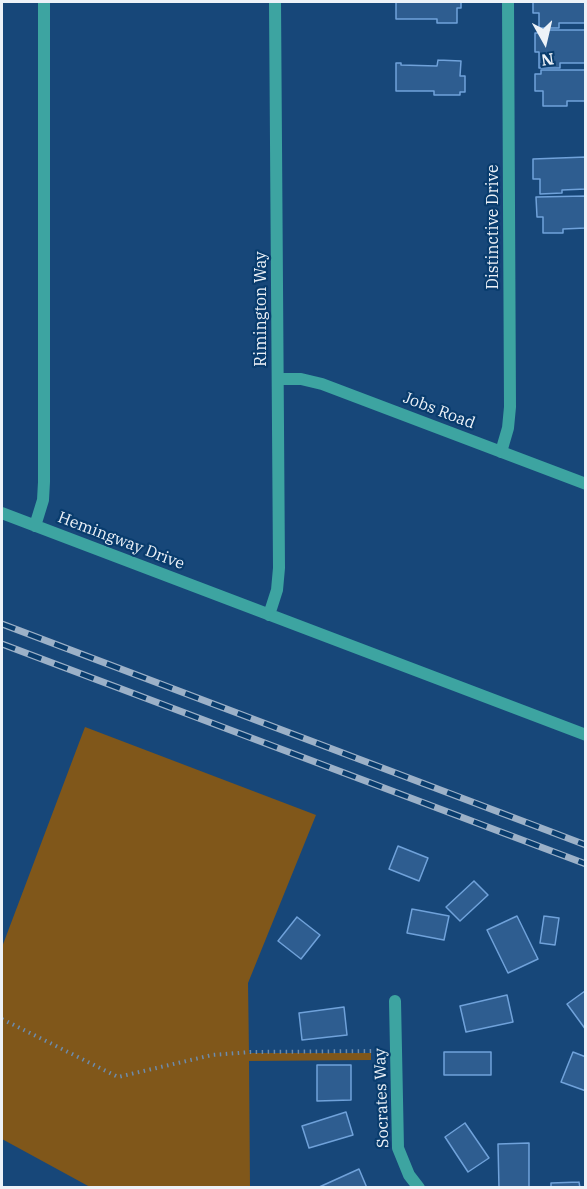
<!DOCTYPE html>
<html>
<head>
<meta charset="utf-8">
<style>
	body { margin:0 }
	#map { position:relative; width:587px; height:1189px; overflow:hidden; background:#174779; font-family:"IBM Plex Serif",serif }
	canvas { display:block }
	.frame { position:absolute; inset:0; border:3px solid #edf2f8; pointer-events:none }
	.north { position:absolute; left:515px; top:12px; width:60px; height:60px; -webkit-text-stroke:4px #093c6d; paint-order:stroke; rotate:172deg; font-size:16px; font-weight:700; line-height:24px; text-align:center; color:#edf2f8 }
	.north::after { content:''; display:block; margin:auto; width:21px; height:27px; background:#edf2f8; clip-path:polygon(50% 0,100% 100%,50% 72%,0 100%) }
</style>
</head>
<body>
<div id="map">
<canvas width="587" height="1189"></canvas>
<div class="frame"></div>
<div class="north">N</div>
</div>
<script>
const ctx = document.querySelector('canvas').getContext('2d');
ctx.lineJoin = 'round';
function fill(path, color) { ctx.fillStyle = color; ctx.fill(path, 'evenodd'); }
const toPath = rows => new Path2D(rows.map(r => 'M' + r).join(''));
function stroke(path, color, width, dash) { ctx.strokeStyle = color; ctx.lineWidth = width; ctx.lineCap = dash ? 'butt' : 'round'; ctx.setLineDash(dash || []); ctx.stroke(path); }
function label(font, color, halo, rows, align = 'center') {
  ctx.font = font + ' "IBM Plex Serif",serif'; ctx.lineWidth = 4.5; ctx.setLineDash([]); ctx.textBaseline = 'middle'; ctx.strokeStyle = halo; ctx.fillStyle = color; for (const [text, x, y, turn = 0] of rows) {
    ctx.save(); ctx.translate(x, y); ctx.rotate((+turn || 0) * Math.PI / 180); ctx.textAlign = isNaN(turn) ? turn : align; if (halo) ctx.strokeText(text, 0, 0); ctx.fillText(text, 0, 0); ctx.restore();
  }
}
fill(toPath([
	[85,727,316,815,248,983,249,1053,371,1053,371,1060,249,1061,250,1187,90,1187,2,1139,2,947]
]), '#80571a');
const building = toPath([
	[396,2,461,2,461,8,457,8,457,23,437,23,437,19,396,19,396,2],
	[533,2,586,2,586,23,559,23,559,28,539,28,539,13,533,13,533,2],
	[541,30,586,30,586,63,560,63,560,68,539,68,539,52,535,52,535,33,541,33,541,30],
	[438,60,461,61,460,76,465,76,465,92,460,92,460,95,434,95,434,91,396,91,396,63,401,63,401,65,437,66,438,60],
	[541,70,586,70,586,101,567,101,567,106,543,106,543,91,535,91,535,74,541,74,541,70],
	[586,157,586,189,562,190,562,193,540,194,540,179,533,179,533,159,586,157],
	[586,196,586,228,563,229,563,233,543,233,543,217,537,217,536,197,586,196],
	[398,846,428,858,419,881,389,869,398,846],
	[474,881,488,895,460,921,446,907,474,881],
	[412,909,449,916,444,940,407,933,412,909],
	[517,916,538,959,508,973,487,930,517,916],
	[544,916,559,918,555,945,540,943,544,916],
	[297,917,320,935,301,959,278,941,297,917],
	[585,991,586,992,586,1030,567,1004,585,991],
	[507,995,513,1022,466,1032,460,1006,507,995],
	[344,1007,347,1035,302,1040,299,1013,344,1007],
	[444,1052,491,1052,491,1075,444,1075,444,1052],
	[573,1052,586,1057,586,1091,561,1082,573,1052],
	[317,1065,351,1065,351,1100,317,1101,317,1065],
	[346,1112,353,1135,309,1148,302,1126,346,1112],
	[465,1123,489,1158,468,1172,445,1137,465,1123],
	[529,1143,529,1188,499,1188,498,1144,529,1143],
	[359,1169,367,1188,317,1188,359,1169],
	[579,1182,580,1188,551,1188,551,1183,579,1182]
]);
fill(building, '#2e5d90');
stroke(building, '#70a2da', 1.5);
stroke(toPath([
	[2,1019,118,1077,212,1055,251,1052,381,1051]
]), '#6d8cac', 4, [1.5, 4.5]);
stroke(toPath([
	[278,379,301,379,322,384,586,484],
	[501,452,508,428,510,407,508,2],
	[2,513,586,735],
	[35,526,43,500,44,482,44,2],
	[269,615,277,590,279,568,275,2],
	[395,1001,398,1148,409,1175,419,1188]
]), '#3da4a1', 12);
const rail = toPath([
	[2,624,586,845],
	[2,644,586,864]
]);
stroke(rail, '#9cb1c8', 7);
stroke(rail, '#093c6d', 4.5, [14]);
label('16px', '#edf2f8', '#093c6d', [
	["Distinctive Drive",493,227,-90],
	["Rimington Way",261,309,-90],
	["Jobs Road",439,411,21],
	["Hemingway Drive",121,541,21],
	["Socrates Way",382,1098,-92]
]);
</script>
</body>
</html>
